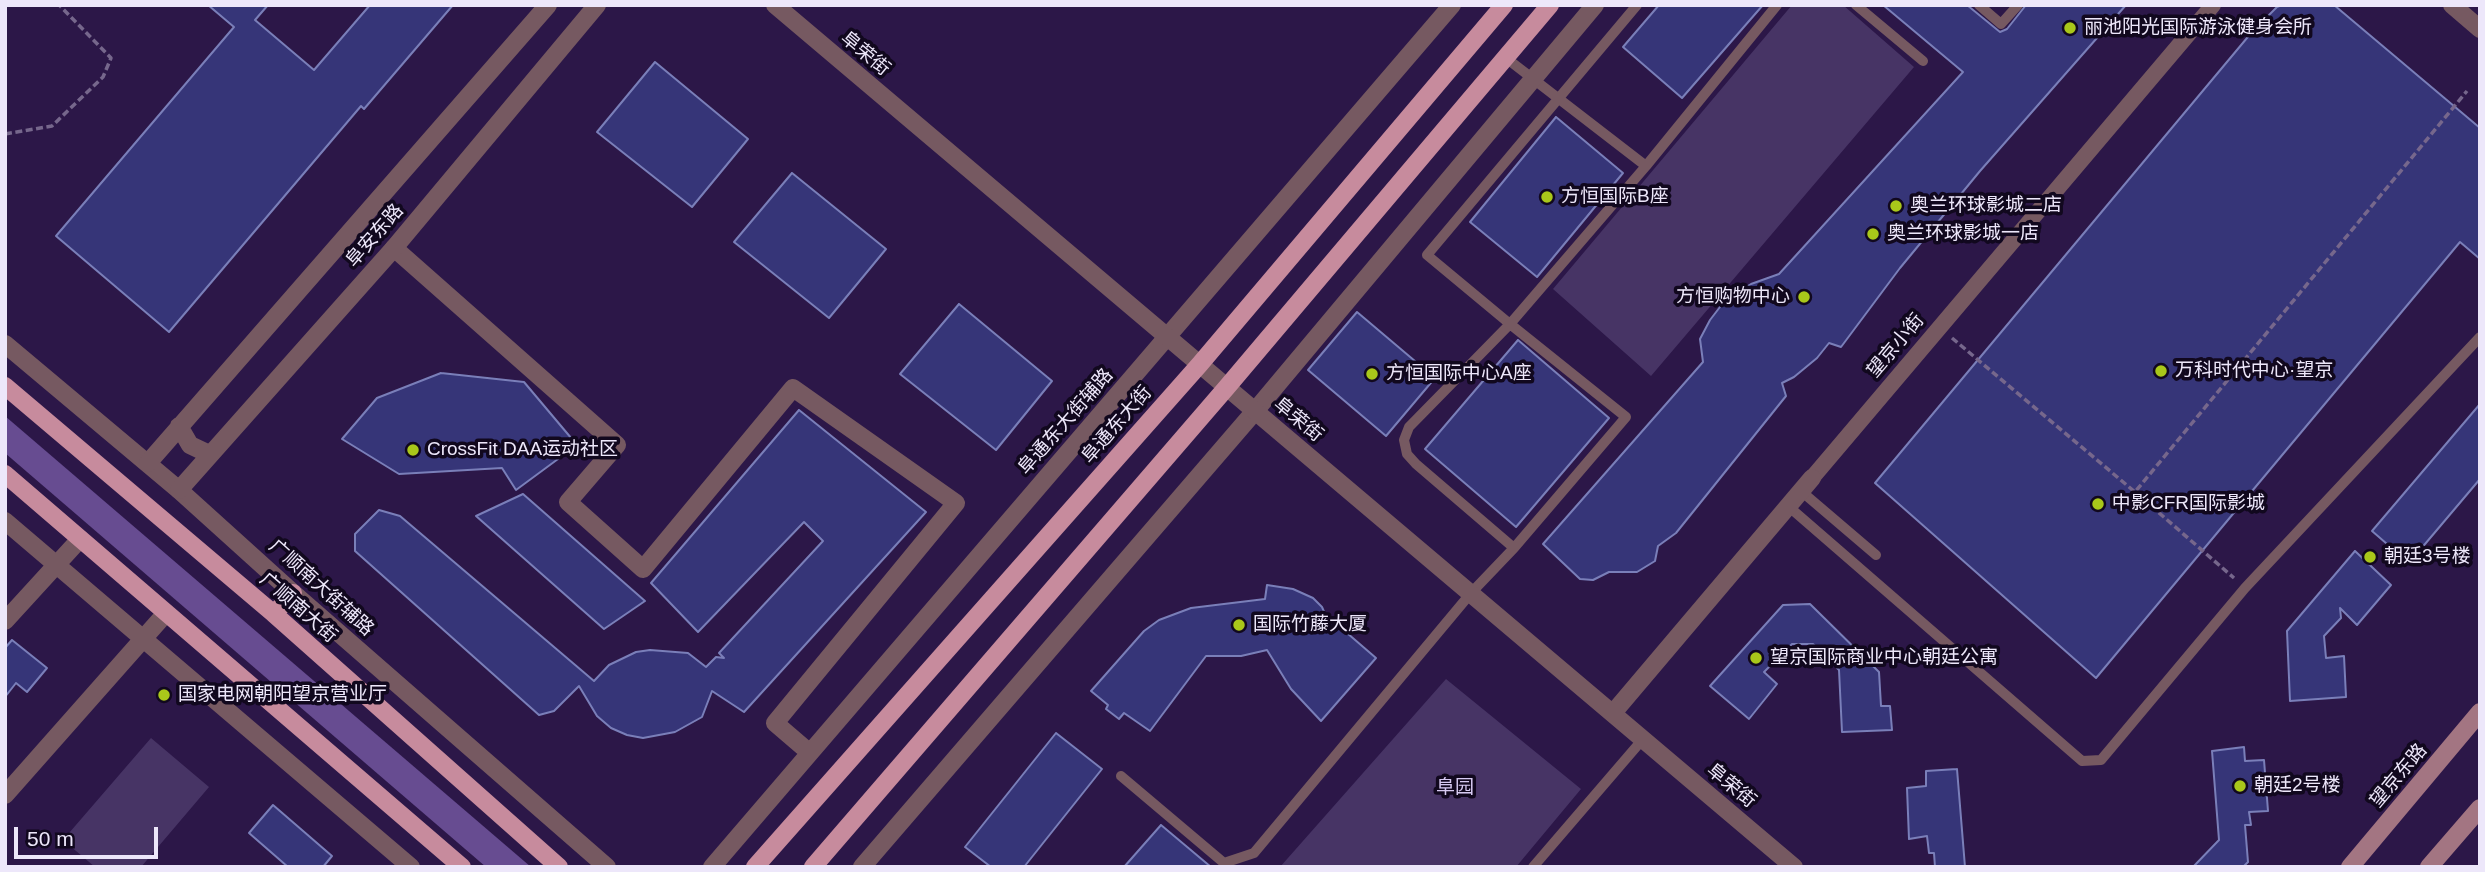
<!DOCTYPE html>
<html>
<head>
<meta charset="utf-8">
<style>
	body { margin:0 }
	#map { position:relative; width:2485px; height:872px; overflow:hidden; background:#2c1748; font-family:Arial,sans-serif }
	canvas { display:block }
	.frame { position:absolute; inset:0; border:7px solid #ede7fa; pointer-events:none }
	.scale { position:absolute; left:14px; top:827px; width:144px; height:32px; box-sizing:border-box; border:4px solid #ede7fa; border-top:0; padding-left:9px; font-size:21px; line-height:24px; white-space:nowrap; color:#ede7fa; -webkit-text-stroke:5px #11081e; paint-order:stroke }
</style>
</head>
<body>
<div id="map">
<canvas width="2485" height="872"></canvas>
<div class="frame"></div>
<div class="scale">50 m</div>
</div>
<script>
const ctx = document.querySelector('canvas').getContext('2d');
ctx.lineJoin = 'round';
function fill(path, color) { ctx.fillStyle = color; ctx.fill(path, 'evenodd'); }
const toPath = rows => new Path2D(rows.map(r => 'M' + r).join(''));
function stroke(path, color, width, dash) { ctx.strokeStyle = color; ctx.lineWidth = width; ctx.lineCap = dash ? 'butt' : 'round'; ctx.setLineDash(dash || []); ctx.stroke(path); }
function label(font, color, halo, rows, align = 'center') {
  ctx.font = font + ' Arial,"Noto Sans SC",sans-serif'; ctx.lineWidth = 7; ctx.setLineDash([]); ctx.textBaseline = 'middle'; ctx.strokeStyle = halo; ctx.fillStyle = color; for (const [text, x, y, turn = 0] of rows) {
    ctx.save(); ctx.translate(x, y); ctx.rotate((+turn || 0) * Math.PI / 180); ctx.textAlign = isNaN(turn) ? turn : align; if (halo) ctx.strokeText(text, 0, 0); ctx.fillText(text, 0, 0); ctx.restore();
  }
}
fill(toPath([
	[1792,5,1843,5,1914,67,1651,376,1553,289],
	[1446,679,1581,789,1516,867,1280,867],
	[151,738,209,787,141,867,95,867,63,840]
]), '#473465');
fill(toPath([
	[5,416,531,867,486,867,5,453]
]), '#674c91');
const building = toPath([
	[208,5,268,5,255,20,314,70,370,5,453,5,364,109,361,106,169,332,56,236,234,27,208,5],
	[1659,5,1763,5,1682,98,1623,47,1659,5],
	[1883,5,1967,5,2000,32,2007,29,2026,5,2126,5,1980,171,1900,268,1841,347,1829,343,1817,358,1794,377,1782,383,1786,396,1676,533,1658,546,1655,561,1637,572,1609,572,1593,580,1580,579,1543,544,1703,362,1700,339,1710,320,1723,303,1738,292,1751,284,1779,274,1963,72,1883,5],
	[2282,5,2334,5,2480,128,2480,259,2460,242,2096,678,1875,483,2252,32,2277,7,2282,5],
	[655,62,748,139,692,207,597,132,655,62],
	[1556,117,1623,173,1537,277,1470,222,1556,117],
	[792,173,886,249,829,318,734,242,792,173],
	[959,304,1052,381,996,450,900,374,959,304],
	[1357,312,1435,378,1386,436,1308,370,1357,312],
	[1518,340,1609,418,1516,527,1425,449,1518,340],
	[441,373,524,382,577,445,516,490,502,468,399,474,342,439,377,398,441,373],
	[2480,404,2480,479,2409,563,2372,531,2480,404],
	[799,410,926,512,744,712,712,691,702,717,675,732,643,738,627,735,611,728,597,716,579,686,554,711,539,715,355,551,355,534,379,510,400,516,594,681,609,665,636,652,650,650,688,653,706,667,716,657,724,658,719,653,823,541,804,522,698,632,651,583,799,410],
	[523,494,645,601,604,629,476,516,523,494],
	[2355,551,2391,585,2357,625,2340,608,2341,618,2324,636,2326,658,2344,656,2346,697,2290,701,2287,631,2355,551],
	[1267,585,1293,589,1313,598,1322,607,1325,614,1376,658,1321,721,1291,689,1267,650,1241,656,1206,656,1150,731,1124,713,1119,719,1106,709,1108,705,1091,691,1144,631,1159,620,1191,608,1265,599,1267,585],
	[1810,604,1879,672,1881,706,1890,706,1892,730,1842,732,1839,670,1813,644,1792,644,1764,672,1777,684,1749,719,1710,686,1783,605,1810,604],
	[12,640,47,668,27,692,16,683,5,697,5,648,12,640],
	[1056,733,1102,769,1024,867,991,867,965,847,1056,733],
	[2244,747,2245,761,2264,760,2268,811,2249,812,2251,825,2245,825,2248,862,2243,867,2193,867,2219,840,2212,751,2244,747],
	[1957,769,1965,867,1935,867,1934,853,1929,853,1927,836,1909,839,1907,788,1926,786,1926,771,1957,769],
	[273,805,332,856,323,867,288,867,249,833,273,805],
	[1161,825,1211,867,1124,867,1161,825]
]);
fill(building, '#363578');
stroke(building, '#7a7fb9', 2);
stroke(toPath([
	[5,134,52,126,103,77,111,58,59,5],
	[1952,338,2135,492,2467,91],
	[2135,492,2234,578]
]), '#76678c', 3.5, [7, 3.5]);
stroke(toPath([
	[1637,5,1427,255,1510,324,1646,166,1777,5],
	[1856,5,1923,61],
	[1979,5,2001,24,2018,5],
	[1506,58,1646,166],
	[1801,491,1876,555],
	[1788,506,2082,761,2101,760,2245,588,2480,337],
	[1121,776,1224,863,1254,853,1471,593,1514,548,1416,464,1407,454,1404,440,1409,427,1510,324,1626,417,1514,548],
	[1533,867,1643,739]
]), '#765961', 10);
stroke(toPath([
	[1812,478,2213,5]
]), '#765961', 16);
stroke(toPath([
	[2452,5,2480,29],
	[394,248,617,445,568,502,643,569,793,388,956,503,775,723,810,753],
	[5,344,179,490,293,593,607,867],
	[5,521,411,867],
	[5,621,80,539],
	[1613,713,1812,478],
	[5,795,166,613],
	[712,867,1452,5],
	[862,867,1255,411,1595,5]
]), '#765961', 18);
stroke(toPath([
	[775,5,1794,867],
	[179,426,190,445,209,454],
	[148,463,548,5],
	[179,490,394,248,597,5]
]), '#765961', 18);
stroke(toPath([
	[2350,867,2480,712],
	[2429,867,2480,808]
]), '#a37582', 18);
stroke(toPath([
	[5,386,274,614,559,867],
	[5,474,462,867],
	[274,614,293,593],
	[755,867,1200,364,1504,5],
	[813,867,1227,387,1550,5]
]), '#c78b9d', 18);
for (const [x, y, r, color] of [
	[2070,28,7,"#a9c71a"],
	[1547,197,7,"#a9c71a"],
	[1896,206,7,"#a9c71a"],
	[1873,234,7,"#a9c71a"],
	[1804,297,7,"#a9c71a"],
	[2161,371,7,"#a9c71a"],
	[1372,374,7,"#a9c71a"],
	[413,450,7,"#a9c71a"],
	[2098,504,7,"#a9c71a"],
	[2370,557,7,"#a9c71a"],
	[1239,625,7,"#a9c71a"],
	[1756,658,7,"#a9c71a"],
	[164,695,7,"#a9c71a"],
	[2240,786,7,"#a9c71a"]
]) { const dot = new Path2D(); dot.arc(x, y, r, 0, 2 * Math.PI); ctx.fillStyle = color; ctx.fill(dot); stroke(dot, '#11081e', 2.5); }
label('19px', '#ede7fa', '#11081e', [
	["丽池阳光国际游泳健身会所",2084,28],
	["方恒国际B座",1561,197],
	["奥兰环球影城二店",1910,206],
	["奥兰环球影城一店",1887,234],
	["方恒购物中心",1790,297,"right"],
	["万科时代中心·望京",2175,371],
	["方恒国际中心A座",1386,374],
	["CrossFit DAA运动社区",427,450],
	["中影CFR国际影城",2112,504],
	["朝廷3号楼",2384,557],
	["国际竹藤大厦",1253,625],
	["望京国际商业中心朝廷公寓",1770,658],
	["国家电网朝阳望京营业厅",178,695],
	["朝廷2号楼",2254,786]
], 'left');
label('19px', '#ede7fa', '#11081e', [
	["阜荣街",865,54,40],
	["阜安东路",375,236,-49],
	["望京小街",1896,346,-50],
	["阜荣街",1298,420,40],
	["阜通东大街辅路",1066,422,-49],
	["阜通东大街",1117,425,-49],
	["广顺南大街辅路",321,588,42],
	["广顺南大街",298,608,41],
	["望京东路",2399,776,-50],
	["阜荣街",1731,786,40]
]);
label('19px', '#d7caf2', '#11081e', [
	["阜园",1455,788]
]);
</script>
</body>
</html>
